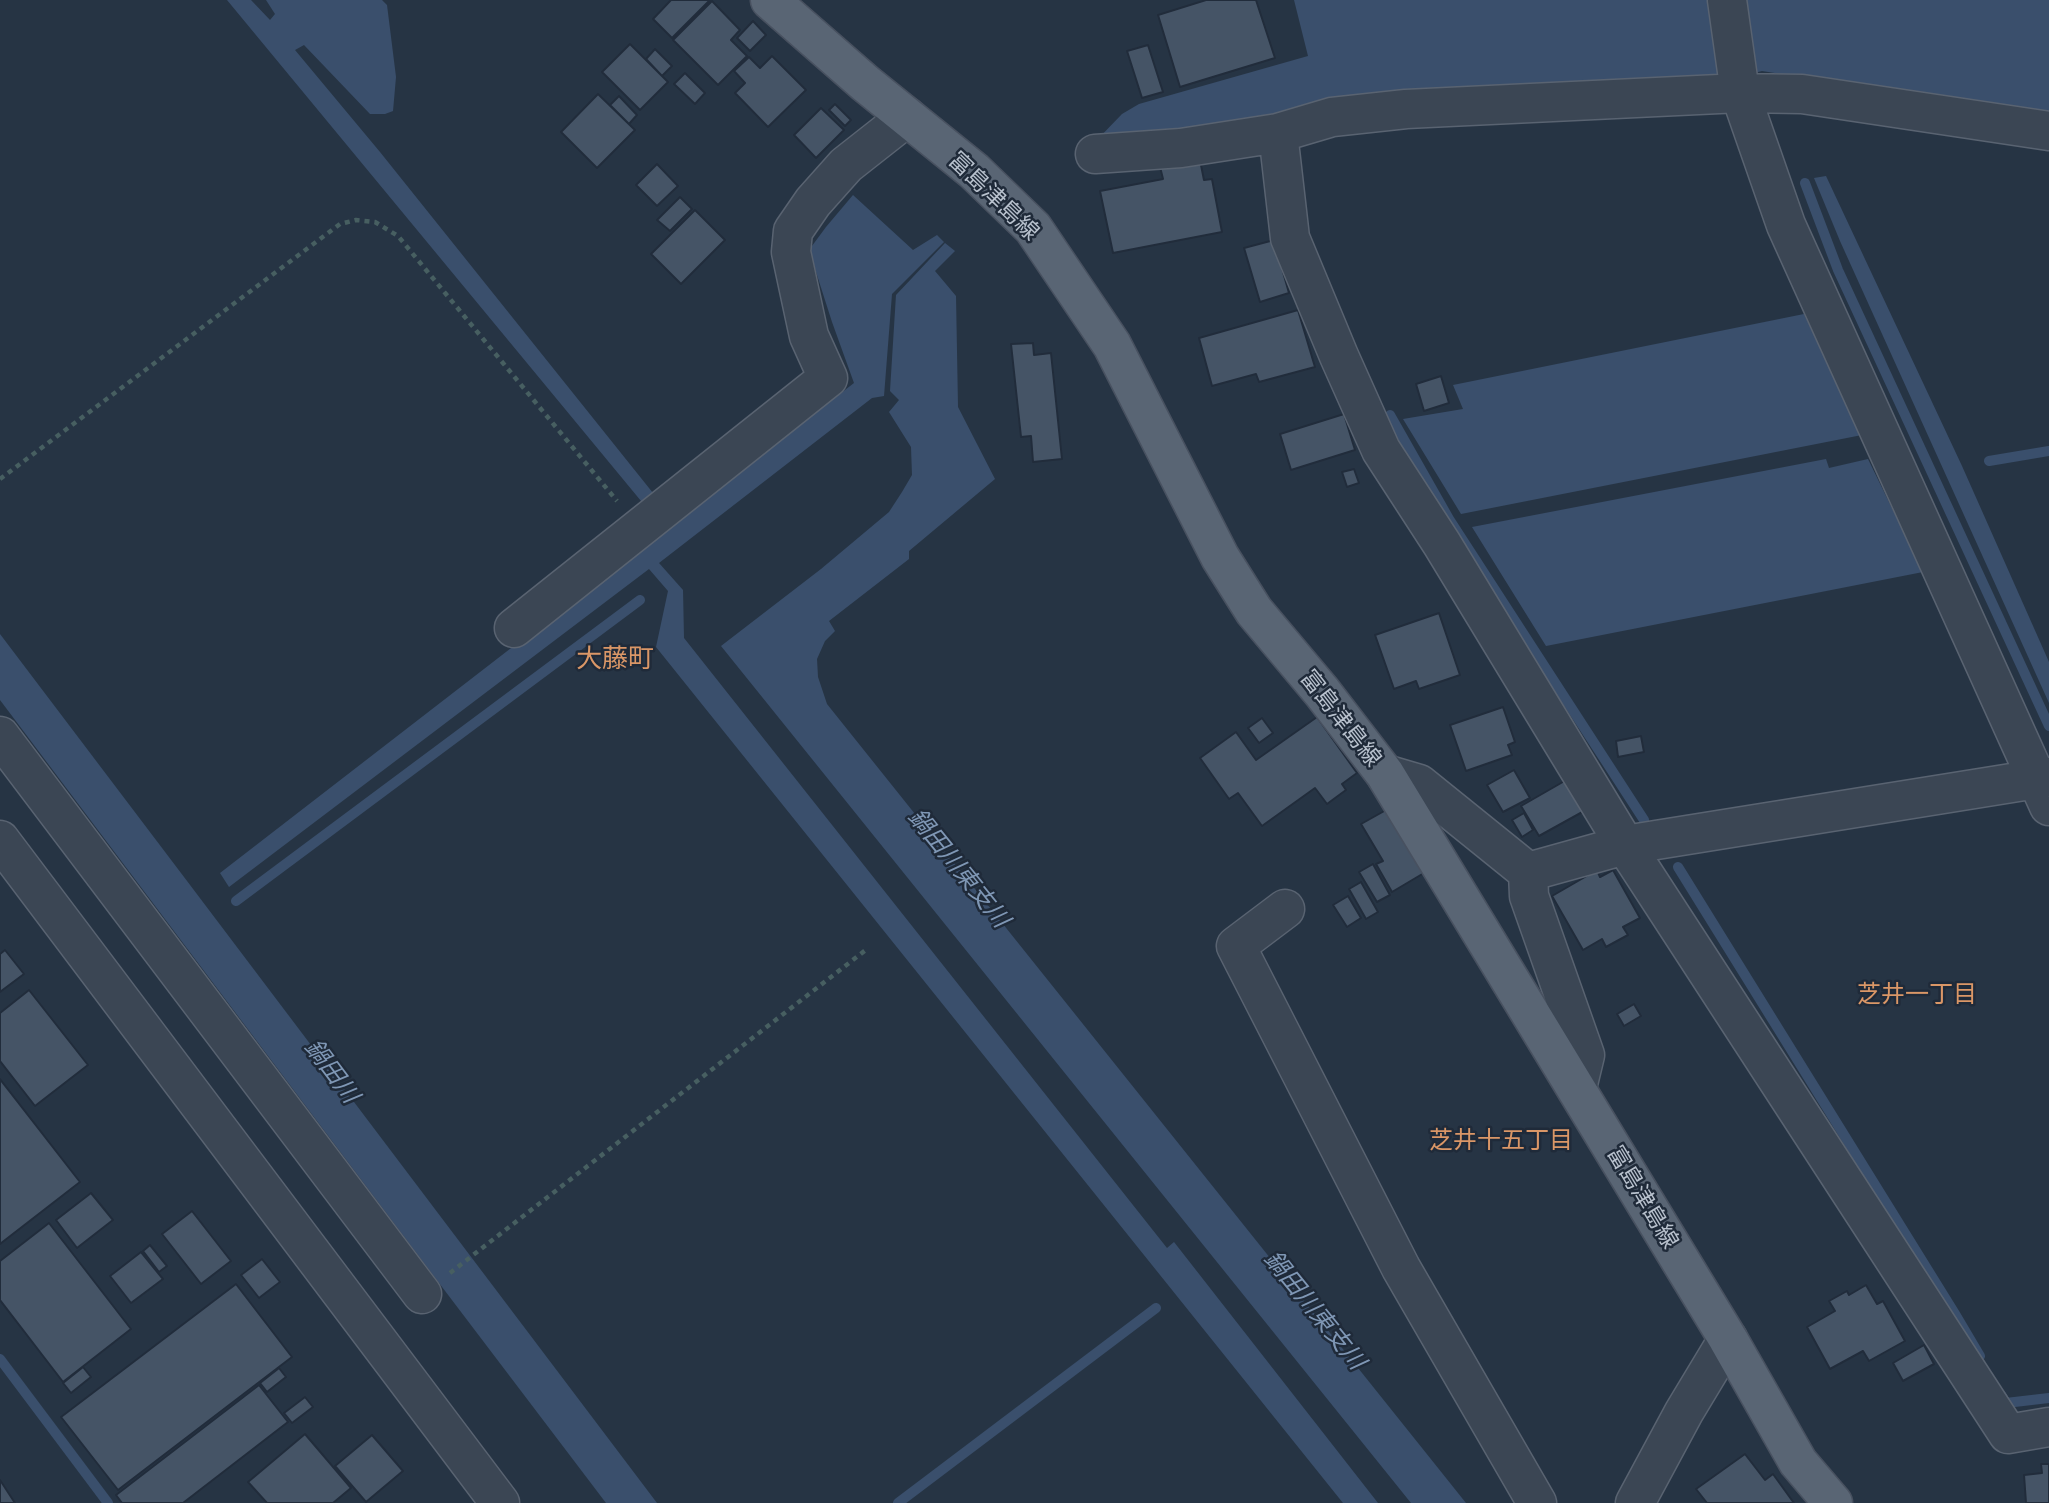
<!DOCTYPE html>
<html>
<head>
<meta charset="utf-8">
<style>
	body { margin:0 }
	canvas { display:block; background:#263444 }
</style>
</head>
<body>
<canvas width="2049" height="1503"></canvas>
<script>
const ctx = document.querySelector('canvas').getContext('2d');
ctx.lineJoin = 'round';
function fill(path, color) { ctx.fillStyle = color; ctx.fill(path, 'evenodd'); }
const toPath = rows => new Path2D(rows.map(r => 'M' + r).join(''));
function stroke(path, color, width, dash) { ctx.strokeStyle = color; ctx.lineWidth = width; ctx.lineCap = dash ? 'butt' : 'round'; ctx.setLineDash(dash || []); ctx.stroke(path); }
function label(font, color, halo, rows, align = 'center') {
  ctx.font = font + ' Barlow,"Noto Sans JP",sans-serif'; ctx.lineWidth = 5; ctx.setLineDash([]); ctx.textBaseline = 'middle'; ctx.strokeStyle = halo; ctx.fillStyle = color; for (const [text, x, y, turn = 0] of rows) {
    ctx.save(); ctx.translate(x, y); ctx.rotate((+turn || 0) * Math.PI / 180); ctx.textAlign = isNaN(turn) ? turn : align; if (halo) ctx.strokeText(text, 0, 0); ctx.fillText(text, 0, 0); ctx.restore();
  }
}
fill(toPath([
	[227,0,251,0,270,20,275,14,266,0,382,0,387,5,396,77,393,111,385,114,370,114,304,45,295,50,380,152,657,498,646,507],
	[1294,0,2049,0,2049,116,1762,71,1728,80,1095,142,1122,114,1139,104,1308,56],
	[1826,176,1962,466,2049,662,2049,703,1840,241,1814,178],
	[853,195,913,250,937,235,944,242,892,294,884,396,872,398,659,563,683,590,684,638,1167,1248,1174,1242,1378,1503,1343,1503,656,647,668,591,649,569,229,887,220,873,854,383,832,322,809,250,826,227],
	[945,243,955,251,935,271,956,296,958,407,995,479,909,551,909,559,829,621,835,631,825,641,817,659,818,677,827,704,1466,1503,1411,1503,721,646,821,569,889,512,902,492,912,475,911,447,889,412,899,400,890,391,896,295],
	[1804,314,1862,435,1461,514,1403,419,1463,409,1453,385],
	[1826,459,1829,468,1868,459,1923,572,1546,646,1472,527],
	[0,634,184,877,657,1503,606,1503,436,1279,0,700]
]), '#3a4f6c');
stroke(toPath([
	[1805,183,1838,270,2049,726],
	[1390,415,1449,519,1644,820],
	[1989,461,2049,451],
	[1678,867,1955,1314,1980,1356],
	[236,901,640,600],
	[0,1359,108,1503],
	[2001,1395,2006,1403,2049,1398],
	[898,1503,1156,1308]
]), '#3a4f6c', 10);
const building = toPath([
	[671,0,710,0,672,38,653,19,671,0],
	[1206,0,1256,0,1275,58,1180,87,1158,15,1206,0],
	[712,1,740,30,731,40,747,56,718,85,673,40,712,1],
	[753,21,766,35,750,51,737,38,753,21],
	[630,44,668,82,640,110,602,72,630,44],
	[1148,45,1163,92,1142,98,1127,51,1148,45],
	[655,49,672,66,662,76,646,59,655,49],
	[772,56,806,90,768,127,735,93,745,83,734,71,749,57,760,68,772,56],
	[685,73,705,93,695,104,674,84,685,73],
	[598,94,635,130,597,168,561,132,598,94],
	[619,96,637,115,629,124,610,105,619,96],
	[835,104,851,120,845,126,829,110,835,104],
	[821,108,844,130,816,158,794,135,821,108],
	[1199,155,1204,180,1212,179,1222,232,1113,253,1100,191,1163,179,1159,163,1199,155],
	[657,164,678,186,657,206,636,185,657,164],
	[680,197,692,209,670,231,657,220,680,197],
	[695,210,725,240,681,284,651,254,695,210],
	[1274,240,1289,293,1260,302,1244,248,1274,240],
	[1298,310,1315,367,1259,382,1256,374,1212,386,1199,338,1298,310],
	[1033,343,1034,355,1051,353,1062,459,1033,462,1031,436,1021,437,1011,344,1033,343],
	[1441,376,1449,403,1424,411,1416,384,1441,376],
	[1344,414,1355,450,1291,470,1280,434,1344,414],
	[1354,469,1359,483,1347,487,1342,472,1354,469],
	[1439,613,1460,675,1419,689,1416,681,1394,689,1375,635,1439,613],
	[1503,707,1515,742,1508,745,1512,755,1466,771,1450,725,1503,707],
	[1317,717,1357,773,1342,784,1346,790,1327,804,1315,788,1262,826,1238,793,1229,799,1200,758,1236,732,1256,760,1317,717],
	[1262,718,1273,733,1259,743,1248,728,1262,718],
	[1641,736,1644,752,1618,757,1616,741,1641,736],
	[1514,770,1530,798,1503,812,1487,785,1514,770],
	[1568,779,1586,810,1539,836,1521,806,1568,779],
	[1386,810,1424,873,1392,892,1376,864,1383,861,1361,824,1386,810],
	[1524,813,1533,830,1522,837,1512,820,1524,813],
	[1373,864,1390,895,1377,902,1359,872,1373,864],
	[1597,870,1600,877,1613,870,1640,918,1623,927,1628,935,1606,947,1602,939,1583,950,1552,896,1597,870],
	[1361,882,1378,912,1366,919,1349,889,1361,882],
	[1348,896,1361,918,1347,927,1333,905,1348,896],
	[5,950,24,974,0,992,0,954,5,950],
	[29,990,88,1065,35,1106,0,1061,0,1013,29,990],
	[1634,1004,1641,1016,1624,1026,1617,1014,1634,1004],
	[0,1079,80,1182,0,1244,0,1079],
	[91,1193,113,1220,77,1248,56,1220,91,1193],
	[192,1211,231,1261,201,1284,162,1234,192,1211],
	[49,1223,131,1329,63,1382,0,1300,0,1261,49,1223],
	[150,1245,167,1266,159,1272,143,1251,150,1245],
	[141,1252,163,1279,131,1303,110,1276,141,1252],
	[262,1259,280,1282,259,1298,241,1275,262,1259],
	[236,1284,292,1357,118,1490,61,1417,236,1284],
	[1866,1285,1877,1304,1883,1301,1905,1341,1869,1361,1863,1351,1830,1369,1807,1327,1835,1311,1829,1301,1847,1291,1849,1295,1866,1285],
	[1924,1345,1934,1364,1903,1381,1893,1363,1924,1345],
	[83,1367,91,1377,71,1393,63,1383,83,1367],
	[279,1368,286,1377,267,1392,260,1383,279,1368],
	[259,1385,288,1422,183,1503,122,1503,116,1495,259,1385],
	[305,1397,313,1407,292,1423,284,1413,305,1397],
	[305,1434,351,1488,333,1503,267,1503,248,1482,305,1434],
	[372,1435,403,1471,366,1502,335,1466,372,1435],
	[1745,1454,1765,1480,1773,1474,1794,1503,1707,1503,1696,1489,1745,1454],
	[2041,1464,2049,1464,2049,1503,2026,1503,2024,1475,2042,1473,2041,1464],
	[0,1480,15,1503,0,1503,0,1480]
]);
fill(building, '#455466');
stroke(building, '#212c3b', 2);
const minor = toPath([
	[1727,0,1740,93,1786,225,2049,806],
	[1278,133,1290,238,1339,356,1381,450,1442,544,1625,845,2008,1434,2049,1427],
	[1095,154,1181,148,1278,133,1332,117,1406,109,1740,93,1802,94,2049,131],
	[514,628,828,378,809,336,791,252,793,231,813,202,846,165,907,117],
	[0,736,422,1294],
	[1385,774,1419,784,1528,872,1625,845,2049,777],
	[0,840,500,1503],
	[1528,872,1529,896,1585,1055,1577,1088],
	[1285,909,1236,946,1401,1268,1537,1503],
	[1635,1503,1684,1412,1728,1339]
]);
const major = toPath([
	[770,0,865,83,974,171,1033,228,1112,345,1220,557,1254,611,1322,692,1385,774,1728,1339,1798,1462,1833,1503]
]);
stroke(minor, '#596371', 41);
stroke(major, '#485160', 41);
stroke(toPath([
	[0,479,340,224,356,220,375,222,398,236,617,501],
	[450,1273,867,949]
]), '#475f61', 4.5, [5, 5]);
stroke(minor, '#3b4654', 38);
stroke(major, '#596574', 38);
label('23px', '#b8c1cd', '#1f2a39', [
	["富島津島線",994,196,44],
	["富島津島線",1341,718,52],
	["富島津島線",1643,1197,59]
]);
label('italic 24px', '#7f97b5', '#1f2a39', [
	["鍋田川東支川",959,868,51],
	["鍋田川",332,1071,53],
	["鍋田川東支川",1315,1310,51]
]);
label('24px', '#da9767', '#1f2a39', [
	["芝井一丁目",1917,994],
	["芝井十五丁目",1501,1140]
]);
label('26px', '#da9767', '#1f2a39', [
	["大藤町",615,658]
]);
</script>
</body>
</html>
